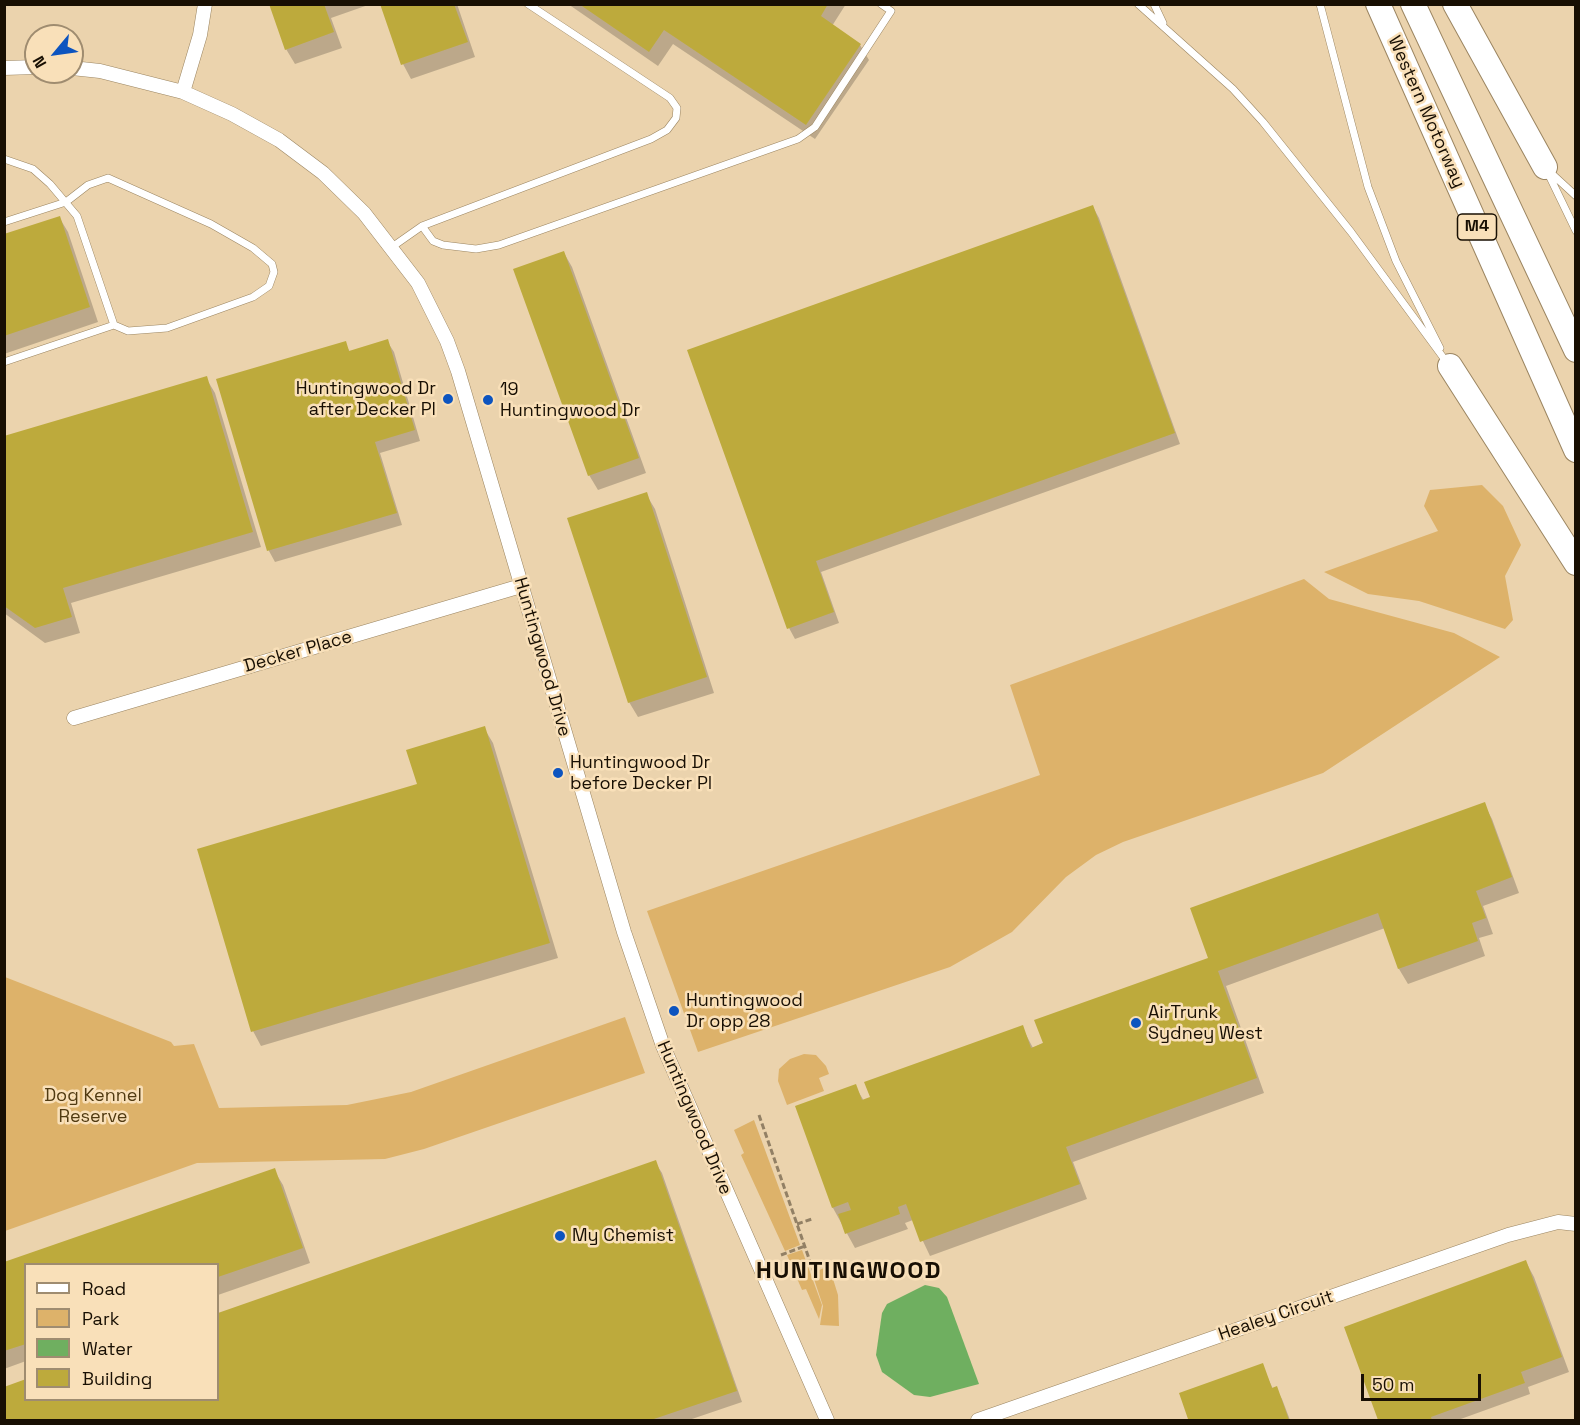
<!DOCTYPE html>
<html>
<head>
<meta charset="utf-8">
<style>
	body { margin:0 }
	#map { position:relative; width:1580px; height:1425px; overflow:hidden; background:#ebd3ad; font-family:"Space Grotesk",sans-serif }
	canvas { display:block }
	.frame { position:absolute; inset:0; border:6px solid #180f03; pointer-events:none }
	.legend { position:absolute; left:24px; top:1263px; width:195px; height:138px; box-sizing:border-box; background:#f9e0b9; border:2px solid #9f8c70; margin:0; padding:8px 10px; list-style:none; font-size:18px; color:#180f03 }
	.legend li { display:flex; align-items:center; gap:12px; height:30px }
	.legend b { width:30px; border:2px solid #9f8c70 }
	.north { position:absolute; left:24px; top:24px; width:60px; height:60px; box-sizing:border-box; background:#f9e0b9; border:2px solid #9f8c70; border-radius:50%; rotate:241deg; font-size:16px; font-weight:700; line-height:24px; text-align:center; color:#180f03 }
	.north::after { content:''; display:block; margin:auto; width:21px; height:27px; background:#0d54bf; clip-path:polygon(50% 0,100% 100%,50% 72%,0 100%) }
	.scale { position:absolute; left:1361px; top:1374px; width:120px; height:27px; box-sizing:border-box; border:3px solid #180f03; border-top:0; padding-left:8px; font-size:18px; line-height:21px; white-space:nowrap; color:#180f03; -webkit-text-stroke:4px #f9e0b9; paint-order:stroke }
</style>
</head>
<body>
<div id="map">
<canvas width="1580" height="1425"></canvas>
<div class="frame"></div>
<ul class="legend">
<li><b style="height:8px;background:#fff"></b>Road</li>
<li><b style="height:16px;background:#ddb26a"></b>Park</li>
<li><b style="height:16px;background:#6faf60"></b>Water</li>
<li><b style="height:16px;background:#bdaa3c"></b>Building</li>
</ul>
<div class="north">N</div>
<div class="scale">50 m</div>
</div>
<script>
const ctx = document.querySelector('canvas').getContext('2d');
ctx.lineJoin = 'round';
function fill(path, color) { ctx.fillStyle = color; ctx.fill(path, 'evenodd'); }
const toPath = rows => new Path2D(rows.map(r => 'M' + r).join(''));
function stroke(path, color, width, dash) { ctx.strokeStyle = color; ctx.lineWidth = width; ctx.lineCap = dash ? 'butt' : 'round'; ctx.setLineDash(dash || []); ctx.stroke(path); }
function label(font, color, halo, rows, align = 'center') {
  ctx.font = font + ' "Space Grotesk",sans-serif'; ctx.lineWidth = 5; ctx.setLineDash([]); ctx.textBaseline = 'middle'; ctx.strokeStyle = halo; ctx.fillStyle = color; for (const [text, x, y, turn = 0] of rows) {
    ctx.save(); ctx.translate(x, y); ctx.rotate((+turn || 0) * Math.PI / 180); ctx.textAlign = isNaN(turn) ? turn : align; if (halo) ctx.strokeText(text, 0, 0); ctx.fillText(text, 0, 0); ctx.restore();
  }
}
fill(toPath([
	[1482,485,1503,506,1521,545,1505,576,1513,620,1505,629,1419,601,1368,594,1324,572,1438,531,1424,506,1430,490],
	[1304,579,1329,599,1454,633,1500,657,1323,773,1123,842,1096,855,1066,877,1012,932,950,967,698,1052,647,911,1040,775,1010,685],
	[5,977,171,1042,174,1046,194,1044,219,1108,347,1105,411,1092,625,1017,645,1073,424,1149,385,1159,197,1163,5,1231],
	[804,1054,816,1055,826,1066,829,1074,819,1078,824,1091,787,1105,778,1081,779,1069,790,1059],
	[754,1120,800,1245,785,1251,741,1155,744,1153,734,1130],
	[802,1250,822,1305,819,1319,806,1289,802,1290,787,1255],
	[829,1266,838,1295,839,1326,820,1325,823,1306,812,1273]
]), '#ddb26a');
fill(toPath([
	[925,1285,939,1288,947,1297,979,1384,930,1397,914,1395,882,1372,876,1355,882,1313,887,1304]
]), '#6faf60');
fill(toPath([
	[270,4,371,4,331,18,342,48,295,64,286,49],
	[382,4,457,4,475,57,411,79,403,64],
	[568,4,846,4,832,26,860,45,869,60,815,139,673,44,658,66],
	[1093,207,1099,218,1180,444,821,572,839,623,795,639,789,628,689,351],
	[59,217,68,232,98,322,4,354,4,236],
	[564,253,572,267,646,473,598,490,589,475],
	[387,341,394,352,420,441,380,453,402,525,275,562,269,551,218,380,345,343,350,352],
	[206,378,215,393,261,547,71,603,80,633,45,643,4,613,4,437],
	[646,494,655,509,714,693,638,717,629,702],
	[484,728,493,743,558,958,261,1046,253,1031,418,785],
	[1484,804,1492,819,1519,893,1483,906,1493,934,1479,938,1485,956,1408,984,1399,969,1385,928,1226,986,1264,1093,1073,1162,1087,1199,930,1256,913,1220,905,1223,908,1229,855,1248,833,1208,797,1107,855,1086,864,1101,1022,1027,1033,1048,1210,958],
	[655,1162,662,1173,742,1402,689,1420,4,1420,4,1388,26,1400,218,1400,218,1314],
	[274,1170,283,1185,310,1263,218,1295,218,1264,26,1264,26,1361,4,1369,4,1264],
	[1526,1262,1534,1277,1569,1372,1528,1387,1530,1394,1458,1420,1380,1420,1346,1328],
	[1262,1365,1273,1389,1276,1388,1282,1399,1290,1420,1188,1420]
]), '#0003');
fill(toPath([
	[269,4,324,4,334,32,285,50],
	[380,4,454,4,468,42,401,65],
	[579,4,828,4,821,16,861,44,806,125,664,30,649,52],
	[1093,205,1175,433,816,561,834,612,787,629,687,350],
	[60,216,90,307,4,336,4,234],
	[564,251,639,458,588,476,513,269],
	[388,339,415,430,375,442,397,513,267,551,216,379,346,341,349,351],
	[207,376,253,532,63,588,72,617,35,628,4,606,4,436],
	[647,492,707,677,628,703,567,518],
	[485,726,550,943,251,1032,197,849,417,784,406,750],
	[1485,802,1512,877,1476,891,1486,918,1472,923,1478,941,1398,969,1378,913,1218,971,1257,1078,1066,1147,1080,1184,920,1242,906,1204,898,1207,900,1214,845,1234,838,1214,851,1210,848,1202,832,1208,795,1106,856,1084,862,1100,870,1097,864,1082,1023,1025,1031,1048,1043,1043,1034,1020,1208,958,1190,908],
	[656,1160,737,1391,651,1420,4,1420,4,1387,26,1379,26,1400,218,1400,218,1313],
	[275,1168,303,1248,218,1277,218,1264,26,1264,26,1344,4,1351,4,1262],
	[1526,1260,1562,1357,1521,1372,1525,1383,1431,1417,1432,1420,1378,1420,1344,1327],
	[1263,1363,1272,1388,1277,1386,1289,1420,1184,1420,1188,1419,1179,1393]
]), '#bdaa3c');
const service = toPath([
	[1138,4,1233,89,1263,122,1351,232,1448,364],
	[1154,4,1163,23],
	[1320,4,1368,187,1396,261,1440,348],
	[4,159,33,169,50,184,77,216,114,325,4,362],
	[1546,169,1576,231],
	[1551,173,1576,196],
	[4,222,66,202,88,185,108,178,211,224,253,248,272,264,274,272,269,286,253,297,167,328,128,331,114,325],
	[422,226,433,241,443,245,476,249,499,245,798,139,815,127,891,11,881,4],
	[392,247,422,226,651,139,667,130,676,118,677,108,670,98,528,4]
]);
const minor = toPath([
	[4,68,36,67],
	[72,68,100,71,183,92,232,114,279,140,323,173,364,213,418,283,447,341,458,371,624,932,663,1046,827,1420],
	[183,92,200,35,205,4],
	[74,718,521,586],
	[978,1420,1508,1235,1558,1222,1576,1224]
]);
const motorway = toPath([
	[1378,4,1576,450],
	[1413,4,1576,350],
	[1455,4,1545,167],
	[1450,366,1576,563]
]);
stroke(service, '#9b8561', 8);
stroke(minor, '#9b8561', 15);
stroke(motorway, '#9b8561', 26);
stroke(toPath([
	[759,1115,813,1270],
	[797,1224,812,1219],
	[781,1255,805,1246]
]), '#928065', 3, [6, 3]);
stroke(service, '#fff', 7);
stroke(minor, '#fff', 14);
stroke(motorway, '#fff', 24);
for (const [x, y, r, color] of [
	[448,399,6,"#0d54bf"],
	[488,400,6,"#0d54bf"],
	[558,773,6,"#0d54bf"],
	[674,1011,6,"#0d54bf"],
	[1136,1023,6,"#0d54bf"],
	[560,1236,6,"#0d54bf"]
]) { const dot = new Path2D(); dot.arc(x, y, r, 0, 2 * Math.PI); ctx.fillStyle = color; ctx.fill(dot); stroke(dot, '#f9e0b9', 2); }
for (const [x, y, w] of [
	[1477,227,39]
]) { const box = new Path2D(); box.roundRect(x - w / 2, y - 13, w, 26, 4.5); ctx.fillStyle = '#f9e0b9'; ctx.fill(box); stroke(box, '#180f03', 1.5); }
label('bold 16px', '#180f03', null, [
	["M4",1477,227]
]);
label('18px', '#180f03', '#f9e0b9', [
	["Western Motorway",1426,112,66],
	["Decker Place",298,652,-16],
	["Huntingwood Drive",542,657,74],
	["Huntingwood Drive",694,1118,67],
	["Healey Circuit",1276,1316,-19]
]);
label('18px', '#180f03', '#f9e0b9', [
	["Huntingwood Dr",436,389,"right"],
	["after Decker Pl",436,410,"right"],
	["19",500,390],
	["Huntingwood Dr",500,411],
	["Huntingwood Dr",570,763],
	["before Decker Pl",570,784],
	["Huntingwood",686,1001],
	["Dr opp 28",686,1022],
	["AirTrunk",1148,1013],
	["Sydney West",1148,1034],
	["My Chemist",572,1236]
], 'left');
label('18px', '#503a11', '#f9e0b9', [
	["Dog Kennel",93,1096],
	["Reserve",93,1117]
]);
ctx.letterSpacing = '1.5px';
label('bold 24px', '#180f03', '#f9e0b9', [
	["HUNTINGWOOD",849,1271]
]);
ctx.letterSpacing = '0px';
</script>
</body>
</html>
